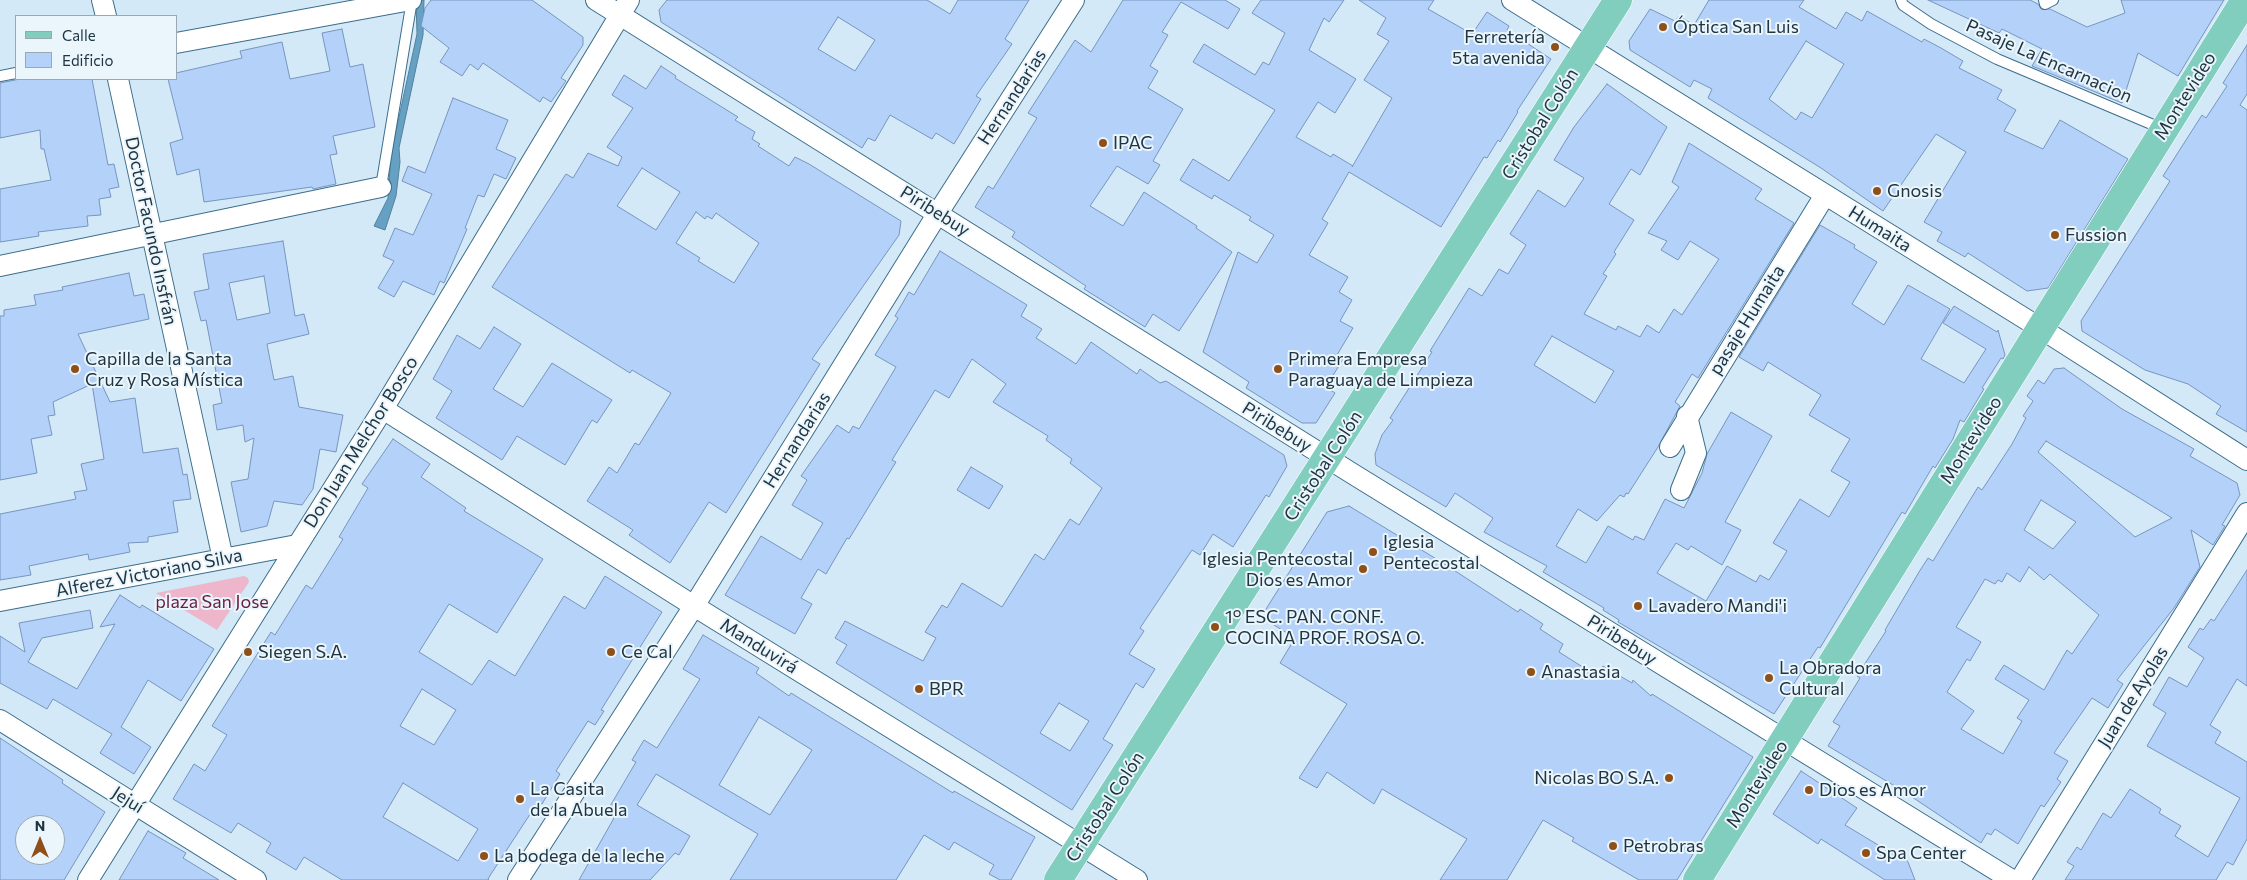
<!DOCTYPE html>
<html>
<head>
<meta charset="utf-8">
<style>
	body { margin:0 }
	#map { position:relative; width:2247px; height:880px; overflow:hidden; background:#d4e9f7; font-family:Commissioner,sans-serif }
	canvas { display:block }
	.legend { position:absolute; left:15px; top:15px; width:162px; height:65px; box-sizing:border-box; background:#eaf5fc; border:1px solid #99a8b2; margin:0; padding:6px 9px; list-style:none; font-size:15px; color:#203542 }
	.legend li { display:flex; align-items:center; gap:10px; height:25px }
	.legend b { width:25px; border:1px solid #99a8b2 }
	.north { position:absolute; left:15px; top:815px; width:50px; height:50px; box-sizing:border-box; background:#eaf5fc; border:1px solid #99a8b2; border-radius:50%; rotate:0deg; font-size:14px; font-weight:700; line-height:20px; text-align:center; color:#203542 }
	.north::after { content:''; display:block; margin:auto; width:18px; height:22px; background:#8f4f19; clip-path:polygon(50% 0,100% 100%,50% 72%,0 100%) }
</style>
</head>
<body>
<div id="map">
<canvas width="2247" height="880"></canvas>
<ul class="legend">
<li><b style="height:6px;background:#81cdbe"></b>Calle</li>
<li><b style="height:14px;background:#b3d1f9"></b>Edificio</li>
</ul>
<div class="north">N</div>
</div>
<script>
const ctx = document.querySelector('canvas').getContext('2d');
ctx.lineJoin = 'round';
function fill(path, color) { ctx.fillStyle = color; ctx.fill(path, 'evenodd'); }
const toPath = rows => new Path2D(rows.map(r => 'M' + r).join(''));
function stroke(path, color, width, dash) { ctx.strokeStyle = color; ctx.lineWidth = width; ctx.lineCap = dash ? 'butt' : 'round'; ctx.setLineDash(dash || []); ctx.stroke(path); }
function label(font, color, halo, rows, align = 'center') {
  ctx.font = font + ' Commissioner,sans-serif'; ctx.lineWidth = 4; ctx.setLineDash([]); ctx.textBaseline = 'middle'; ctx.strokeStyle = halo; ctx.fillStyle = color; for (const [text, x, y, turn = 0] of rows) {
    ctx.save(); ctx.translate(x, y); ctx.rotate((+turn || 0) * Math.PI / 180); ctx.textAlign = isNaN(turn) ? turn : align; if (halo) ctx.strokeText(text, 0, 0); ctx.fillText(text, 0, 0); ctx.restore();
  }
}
fill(toPath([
	[244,576,248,578,249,582,217,630,156,593]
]), '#edb6ca');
const water = toPath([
	[416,0,424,0,423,35,399,148,400,162,396,196,385,230,374,226,388,198,391,154,417,34,416,0]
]);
fill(water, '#66a1c4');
stroke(water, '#51819d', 1);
const building = toPath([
	[431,0,532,0,583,37,583,45,561,78,566,81,551,102,543,97,540,102,483,63,478,70,470,64,462,76,440,62,449,48,421,26,425,8,431,0],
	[667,0,927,0,950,14,958,0,1029,0,1005,39,1012,44,976,96,981,99,954,144,936,133,932,139,890,115,875,141,868,138,862,148,661,22,659,10,667,0],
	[838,17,875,40,855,71,818,49,838,17],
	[1123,0,1225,0,1240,9,1228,29,1181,2,1162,32,1168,35,1150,66,1158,71,1148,88,1183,109,1153,161,1160,165,1148,184,1117,166,1090,206,1123,226,1144,192,1197,226,1196,228,1232,252,1179,331,1153,314,1145,327,1084,289,1086,286,1012,237,1015,232,975,207,988,186,993,189,1037,118,1028,113,1075,40,1091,52,1123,0],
	[1261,0,1344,0,1329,22,1324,18,1309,50,1356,79,1335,113,1318,102,1296,137,1331,157,1333,154,1353,166,1352,167,1392,98,1364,80,1389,41,1377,34,1386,18,1359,0,1434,0,1428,9,1472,34,1487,12,1509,26,1507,30,1551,59,1517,111,1518,112,1500,142,1498,140,1487,158,1484,157,1441,227,1349,172,1322,219,1328,223,1309,255,1348,277,1339,292,1352,300,1340,321,1353,328,1337,355,1343,359,1326,387,1335,393,1316,423,1302,423,1246,388,1249,382,1203,352,1238,252,1257,263,1274,235,1249,220,1251,217,1214,195,1212,199,1180,180,1193,159,1229,181,1275,110,1193,62,1204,44,1255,75,1263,62,1269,65,1285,33,1252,13,1261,0],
	[1709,0,1804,0,1799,7,1836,29,1846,12,1862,21,1867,11,1922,42,1924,39,1941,48,1963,61,1959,68,2002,90,1997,99,2016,110,2004,131,2043,149,2060,120,2128,159,2048,288,2027,291,1968,253,1965,257,1937,241,1942,232,1924,222,1966,152,1936,134,1883,211,1821,168,1708,98,1712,89,1694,80,1690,87,1630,50,1629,41,1650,9,1675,21,1679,16,1694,25,1709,0],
	[1806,41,1844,64,1812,118,1801,112,1796,120,1769,99,1806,41],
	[1928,0,2030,0,2038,4,2041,9,2050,9,2087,27,2125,13,2121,0,2224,0,2178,76,2138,53,2122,103,2032,66,2042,49,2002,29,1999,33,1928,0],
	[342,29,350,67,363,64,375,127,333,136,337,154,330,155,336,184,313,189,312,187,204,202,199,169,177,175,170,143,183,139,168,79,176,79,176,73,242,58,240,51,282,42,290,79,330,71,322,33,342,29],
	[2247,45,2247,94,2240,105,2247,110,2247,432,2216,414,2221,406,2188,384,2145,370,2082,331,2081,321,2170,181,2163,176,2202,115,2206,118,2227,86,2223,83,2247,45],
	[661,66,676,76,675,78,738,117,735,120,755,132,752,139,760,144,758,146,789,166,795,157,809,164,901,221,899,235,812,359,820,364,726,513,709,502,670,563,629,535,633,530,587,501,609,467,617,473,635,443,639,445,671,393,632,370,630,373,492,287,566,174,573,178,588,153,618,166,622,157,607,147,633,108,612,95,624,75,646,89,661,66],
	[642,168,680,192,656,230,617,206,642,168],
	[696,212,705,219,707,216,712,219,716,213,759,243,734,283,698,261,700,258,676,243,696,212],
	[20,79,92,79,108,165,114,164,119,187,109,189,111,197,99,199,101,215,87,216,88,226,38,232,39,236,0,242,0,189,51,180,44,149,41,149,40,130,0,138,0,83,20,79],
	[1607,84,1667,127,1640,175,1631,169,1609,204,1634,220,1614,252,1616,254,1603,274,1607,276,1584,314,1616,330,1618,326,1640,337,1647,325,1659,333,1674,309,1682,315,1719,259,1690,241,1678,260,1661,250,1667,241,1648,233,1679,187,1672,182,1689,143,1762,189,1755,199,1794,223,1698,378,1692,374,1675,402,1680,406,1658,447,1628,494,1626,493,1624,497,1620,495,1597,521,1578,509,1556,546,1586,563,1608,526,1633,540,1635,536,1644,540,1665,499,1684,508,1702,473,1707,454,1731,412,1772,436,1725,522,1741,530,1722,565,1691,546,1688,550,1676,543,1657,573,1706,601,1727,566,1756,582,1760,575,1769,580,1787,551,1773,543,1800,499,1829,517,1850,482,1831,471,1850,439,1809,415,1821,395,1768,362,1763,371,1739,357,1820,225,1855,245,1854,248,1877,262,1852,304,1884,325,1908,285,1950,309,1921,359,1964,383,1986,349,1943,323,1954,306,1997,332,1998,330,2005,355,2003,359,2001,358,1982,388,1984,389,1964,422,1960,420,1953,439,1935,468,1933,466,1905,514,1902,512,1820,648,1818,647,1774,714,1618,622,1619,620,1603,610,1604,608,1543,572,1547,566,1484,532,1493,518,1455,493,1446,507,1376,465,1375,454,1382,435,1393,420,1390,418,1432,352,1430,351,1469,288,1482,296,1499,269,1508,274,1526,245,1510,234,1538,190,1565,207,1584,178,1554,160,1574,127,1607,84],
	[1552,336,1614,371,1595,403,1534,365,1552,336],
	[453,98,508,120,496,149,516,158,506,179,494,174,484,197,478,195,465,228,467,229,444,283,440,281,434,295,403,281,394,297,378,288,394,261,383,256,395,228,413,235,432,194,402,181,408,166,425,173,453,98],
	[283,241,295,316,304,314,309,334,267,344,274,380,293,376,299,407,343,415,336,452,320,449,313,489,302,505,274,501,267,526,241,532,231,482,248,479,254,438,245,442,243,425,217,430,213,405,222,403,206,320,201,321,194,292,209,289,203,254,283,241],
	[264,276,270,313,237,320,229,283,264,276],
	[940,251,1027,305,1021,316,1042,329,1036,338,1076,364,1091,342,1137,374,1140,369,1160,383,1166,381,1284,455,1287,466,1269,497,1266,495,1233,547,1213,534,1200,555,1192,550,1140,628,1144,631,1129,654,1155,669,1143,688,1136,683,1103,739,1113,745,1072,810,836,663,847,645,835,638,845,621,923,661,936,638,925,632,942,605,947,608,962,583,1002,607,1035,554,1044,560,1070,519,1079,525,1102,488,1070,463,1072,459,1046,440,1048,436,993,402,1006,384,972,359,949,398,935,390,892,460,896,462,849,539,847,538,826,574,818,569,801,598,812,604,795,634,725,595,761,536,801,560,823,523,792,505,807,480,801,476,837,425,849,433,853,426,859,429,896,367,875,355,898,318,895,316,909,292,914,295,940,251],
	[1059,703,1089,721,1070,751,1040,733,1059,703],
	[129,273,134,296,144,294,149,319,78,334,110,402,135,398,143,453,178,448,183,475,187,474,191,499,173,501,178,532,148,537,148,542,128,543,130,552,89,560,88,554,29,566,31,575,0,580,0,514,76,499,74,492,87,490,81,464,104,459,92,384,53,402,55,415,48,416,52,435,31,439,37,473,0,480,0,316,4,316,4,310,36,305,34,295,63,290,62,287,129,273],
	[494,327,521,344,493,389,523,407,552,363,612,400,597,423,592,420,565,465,517,436,502,460,436,418,452,391,433,379,457,335,480,349,494,327],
	[2064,368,2122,409,2194,449,2190,456,2237,483,2240,495,2222,525,2225,526,2213,545,2191,530,2200,567,2174,608,2117,680,2123,684,2108,708,2092,698,2054,753,2068,761,2057,779,2061,782,2044,807,2041,805,2018,844,1995,829,1991,835,1987,833,1981,843,1903,791,1828,746,1840,726,1833,722,1860,678,1857,676,1886,631,1885,630,1919,572,1928,558,1933,561,1978,487,1982,490,2012,444,2026,418,2023,416,2033,401,2027,396,2038,380,2044,384,2054,369,2064,368],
	[2046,441,2172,518,2135,537,2038,452,2046,441],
	[2041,500,2076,522,2053,549,2024,530,2041,500],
	[2029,567,2044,580,2050,574,2099,615,2072,654,2067,650,2044,690,2004,665,1995,679,2029,700,2017,718,2022,721,2003,754,1961,729,1974,711,1947,692,1967,659,1970,661,1981,642,1956,627,1985,579,1995,584,1998,580,2002,582,2007,573,2020,582,2029,567],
	[393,439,430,464,421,477,466,508,464,511,543,559,497,633,449,604,419,652,472,685,489,660,515,676,564,596,585,609,605,576,662,612,601,710,604,711,595,725,588,721,556,771,560,774,542,804,538,802,491,874,488,879,489,880,342,880,304,857,296,870,266,852,271,843,238,823,231,833,173,799,194,764,205,771,227,735,212,726,271,632,275,635,306,585,312,589,343,539,339,537,368,488,362,484,393,439],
	[422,689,456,710,434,745,400,726,422,689],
	[403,783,478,829,458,861,383,817,403,783],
	[971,467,1003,486,989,509,957,490,971,467],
	[1349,506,1443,563,1518,612,1520,609,1543,624,1540,629,1563,644,1559,652,1597,676,1603,666,1632,683,1633,680,1651,696,1652,694,1753,757,1677,880,1639,880,1572,841,1574,838,1543,820,1507,880,1440,880,1467,839,1382,789,1374,804,1327,772,1317,788,1299,778,1347,704,1280,663,1295,638,1261,617,1327,512,1349,506],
	[2247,570,2247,686,2237,679,2210,725,2221,732,2215,743,2247,762,2247,839,2233,865,2227,862,2216,880,2065,880,2074,866,2067,862,2077,847,2081,850,2103,813,2111,818,2130,789,2161,809,2159,813,2181,826,2175,836,2208,857,2240,798,2147,746,2166,713,2153,705,2169,677,2187,687,2204,658,2188,647,2200,628,2203,630,2211,619,2214,621,2247,570],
	[120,595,140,608,142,605,214,649,181,701,148,680,121,727,151,747,134,774,100,753,112,734,53,699,47,709,0,683,0,636,25,652,19,623,90,610,93,628,42,638,28,662,77,689,115,624,100,627,120,595],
	[703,635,759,668,756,673,789,696,791,693,953,793,954,791,1035,837,1011,880,1000,880,989,874,994,865,954,842,949,850,924,835,896,880,730,880,758,834,656,774,637,805,690,836,679,855,675,853,650,880,579,880,614,818,606,813,636,762,632,760,644,740,657,748,700,679,683,669,703,635],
	[759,717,812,750,770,815,719,785,759,717],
	[0,738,63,780,62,783,105,812,64,880,0,880,0,738],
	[25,825,55,825,55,855,25,855,25,825],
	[1801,771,1857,808,1845,825,1898,857,1904,857,1908,862,1915,880,1885,880,1821,839,1818,844,1773,814,1801,771],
	[148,831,186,853,183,858,219,880,119,880,148,831]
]);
fill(building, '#b3d1f9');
stroke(building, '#7695bf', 1);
const lane = toPath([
	[1901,0,1903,5,1931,24,1997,59,2163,129],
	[2044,0,2045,4,2053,0],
	[0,76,16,73],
	[381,187,412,0]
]);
const street = toPath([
	[102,0,106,16],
	[596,0,1353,474,2012,880],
	[1512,0,2040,328,2247,460],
	[176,43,411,0],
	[118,79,223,559],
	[0,266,381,187],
	[383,409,694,606,1137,880],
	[1670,447,1825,195],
	[1681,490,1696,453,1687,416],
	[0,601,297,545],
	[0,720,256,880],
	[88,880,383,409,629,0],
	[518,880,694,606,938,213,1074,0],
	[2020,880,2247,513]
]);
const primary = toPath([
	[1058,880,1618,0],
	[1697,880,2245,0]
]);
stroke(lane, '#3b6e8c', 12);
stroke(street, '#3b6e8c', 22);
stroke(primary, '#fff', 29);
stroke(lane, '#fff', 10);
stroke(street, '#fff', 20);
stroke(primary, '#81cdbe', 28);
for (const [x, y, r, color] of [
	[1663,27,5,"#8f4f19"],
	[1555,47,5,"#8f4f19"],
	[1103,143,5,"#8f4f19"],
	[1877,191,5,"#8f4f19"],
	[2055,235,5,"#8f4f19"],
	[75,369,5,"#8f4f19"],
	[1278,369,5,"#8f4f19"],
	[1373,552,5,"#8f4f19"],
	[1363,569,5,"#8f4f19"],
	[1638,606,5,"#8f4f19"],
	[1215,627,5,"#8f4f19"],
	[248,652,5,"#8f4f19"],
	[611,652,5,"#8f4f19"],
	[1531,672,5,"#8f4f19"],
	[1769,678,5,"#8f4f19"],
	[919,689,5,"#8f4f19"],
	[1669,778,5,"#8f4f19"],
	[1809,790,5,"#8f4f19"],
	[520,799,5,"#8f4f19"],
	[1613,846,5,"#8f4f19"],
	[1866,853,5,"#8f4f19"],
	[484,856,5,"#8f4f19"]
]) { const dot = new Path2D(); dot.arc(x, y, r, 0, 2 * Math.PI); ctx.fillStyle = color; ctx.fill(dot); stroke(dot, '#eaf5fc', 2); }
label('18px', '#203542', '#eaf5fc', [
	["Óptica San Luis",1673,27],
	["Ferretería",1545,37,"right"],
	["5ta avenida",1545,58,"right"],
	["IPAC",1113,143],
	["Gnosis",1887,191],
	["Fussion",2065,235],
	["Capilla de la Santa",85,359],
	["Cruz y Rosa Mística",85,380],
	["Primera Empresa",1288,359],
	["Paraguaya de Limpieza",1288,380],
	["Iglesia",1383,542],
	["Pentecostal",1383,563],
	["Iglesia Pentecostal",1353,559,"right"],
	["Dios es Amor",1353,580,"right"],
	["Lavadero Mandi'i",1648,606],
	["1° ESC. PAN. CONF.",1225,617],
	["COCINA PROF. ROSA O.",1225,638],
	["Siegen S.A.",258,652],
	["Ce Cal",621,652],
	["La Obradora",1779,668],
	["Cultural",1779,689],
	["Anastasia",1541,672],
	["BPR",929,689],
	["Nicolas BO S.A.",1659,778,"right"],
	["La Casita",530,789],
	["de la Abuela",530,810],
	["Dios es Amor",1819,790],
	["Petrobras",1623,846],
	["Spa Center",1876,853],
	["La bodega de la leche",494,856]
], 'left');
label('18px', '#203542', '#eaf5fc', [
	["Pasaje La Encarnacion",2049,61,24],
	["Montevideo",2185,96,-58],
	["Hernandarias",1012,97,-57],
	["Cristobal Colón",1540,124,-58],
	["Piribebuy",935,211,32],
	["Humaita",1880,229,32],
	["Doctor Facundo Insfrán",151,231,78],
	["pasaje Humaita",1747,320,-58],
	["Piribebuy",1277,427,32],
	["Hernandarias",797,440,-58],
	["Montevideo",1971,440,-58],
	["Don Juan Melchor Bosco",361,442,-58],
	["Cristobal Colón",1323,466,-57],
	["Alferez Victoriano Silva",149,573,-11],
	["Piribebuy",1622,640,32],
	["Manduvirá",759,646,32],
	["Juan de Ayolas",2133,697,-58],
	["Montevideo",1757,784,-58],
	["Jejuí",128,800,32],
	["Cristobal Colón",1105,807,-57]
]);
label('18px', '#681e40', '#eaf5fc', [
	["plaza San Jose",212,602]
]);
</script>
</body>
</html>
